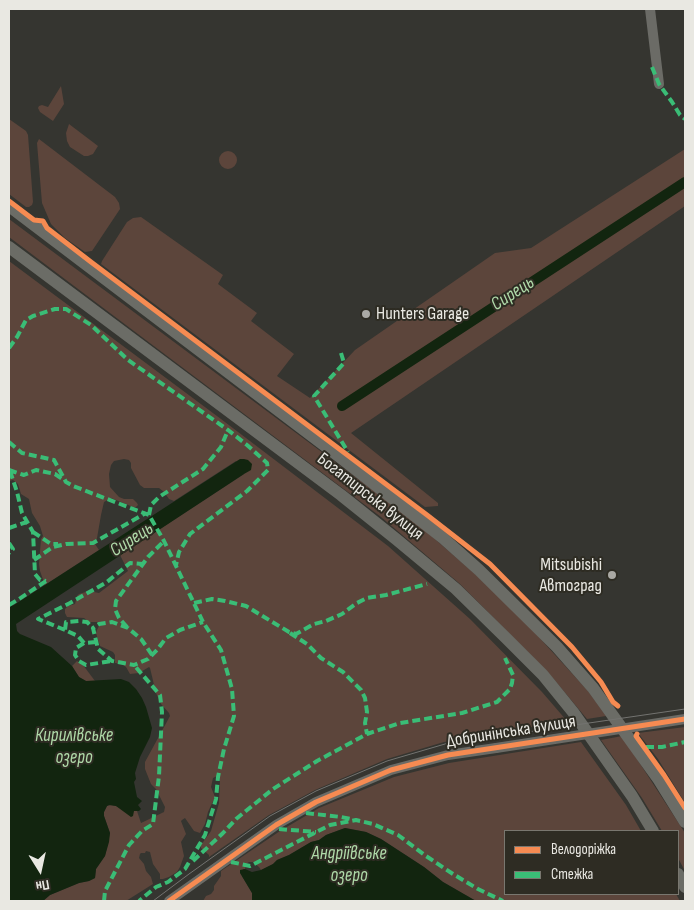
<!DOCTYPE html>
<html>
<head>
<meta charset="utf-8">
<style>
	body { margin:0 }
	#map { position:relative; width:694px; height:910px; overflow:hidden; background:#353530; font-family:"Sofia Sans Condensed",sans-serif }
	canvas { display:block }
	.frame { position:absolute; inset:0; border:10px solid #e9e8e2; pointer-events:none }
	.legend { position:absolute; left:504px; top:830px; width:175px; height:65px; box-sizing:border-box; background:#2e2c23; border:1px solid #79776f; margin:0; padding:6px 9px; list-style:none; font-size:15px; color:#e9e8e2 }
	.legend li { display:flex; align-items:center; gap:10px; height:25px }
	.legend b { width:25px; border:1px solid #79776f }
	.north { position:absolute; left:15px; top:845px; width:50px; height:50px; -webkit-text-stroke:4px #2e2c23; paint-order:stroke; rotate:170deg; font-size:14px; font-weight:700; line-height:20px; text-align:center; color:#e9e8e2 }
	.north::after { content:''; display:block; margin:auto; width:18px; height:22px; background:#e9e8e2; clip-path:polygon(50% 0,100% 100%,50% 72%,0 100%) }
</style>
</head>
<body>
<div id="map">
<canvas width="694" height="910"></canvas>
<div class="frame"></div>
<ul class="legend">
<li><b style="height:6px;background:#f68b52"></b>Велодоріжка</li>
<li><b style="height:6px;background:#3abd76"></b>Стежка</li>
</ul>
<div class="north">Пн</div>
</div>
<script>
const ctx = document.querySelector('canvas').getContext('2d');
ctx.lineJoin = 'round';
function fill(path, color) { ctx.fillStyle = color; ctx.fill(path, 'evenodd'); }
const toPath = rows => new Path2D(rows.map(r => 'M' + r).join(''));
function stroke(path, color, width, dash) { ctx.strokeStyle = color; ctx.lineWidth = width; ctx.lineCap = dash ? 'butt' : 'round'; ctx.setLineDash(dash || []); ctx.stroke(path); }
function label(font, color, halo, rows, align = 'center') {
  ctx.font = font + ' "Sofia Sans Condensed",sans-serif'; ctx.lineWidth = 4; ctx.setLineDash([]); ctx.textBaseline = 'middle'; ctx.strokeStyle = halo; ctx.fillStyle = color; for (const [text, x, y, turn = 0] of rows) {
    ctx.save(); ctx.translate(x, y); ctx.rotate((+turn || 0) * Math.PI / 180); ctx.textAlign = isNaN(turn) ? turn : align; if (halo) ctx.strokeText(text, 0, 0); ctx.fillText(text, 0, 0); ctx.restore();
  }
}
fill(toPath([
	[61,86,64,104,53,121,40,112,38,108,39,106,42,105,48,107],
	[9,119,26,131,28,135,33,202,32,205,29,207,26,207,9,194],
	[69,124,98,146,93,154,88,156,84,156,70,147,67,141,66,133],
	[39,139,115,197,119,203,120,209,92,251,85,252,65,238,51,224,42,203,37,143],
	[685,149,685,206,351,433,438,503,438,506,425,507,101,264,102,261,127,222,133,218,141,217,223,275,218,284,257,313,251,321,294,354,277,376,310,398,355,350,495,253,531,248],
	'219 160a9 9 0 1 1 18 0a9 9 0 1 1-18 0Z',
	[9,219,413,520,475,574,525,622,588,691,606,716,587,719,547,671,460,584,381,517,9,237],
	[9,261,221,419,388,546,470,619,542,692,567,721,444,742,387,759,315,790,269,815,209,857,209,855,201,848,201,845,211,831,219,803,220,778,217,776,213,778,211,787,215,797,208,812,205,824,200,833,194,831,185,818,182,820,181,821,186,834,181,842,184,856,180,867,177,872,169,877,163,879,160,879,160,874,153,864,150,852,146,851,145,853,141,853,140,854,139,858,144,864,146,871,151,877,153,884,126,901,43,901,50,895,79,883,89,881,95,878,96,869,105,856,110,833,104,816,104,812,107,806,111,805,116,806,120,808,137,811,141,823,164,812,165,807,156,789,151,784,145,769,145,762,170,716,169,713,161,704,156,693,150,668,149,667,139,673,130,674,126,667,122,664,115,663,115,655,113,652,100,646,96,633,97,630,99,626,99,623,97,622,89,622,84,618,67,617,65,613,65,609,68,606,75,604,77,596,79,594,89,591,99,593,128,571,120,555,244,474,236,461,174,501,169,499,164,492,159,488,144,488,140,485,131,468,131,463,129,460,124,459,114,461,111,465,109,474,110,487,119,497,124,499,133,499,137,503,138,505,136,507,133,507,111,498,104,502,101,515,97,538,95,544,99,550,45,585,40,571,39,564,41,539,43,536,40,526,32,513,29,499,21,494,18,484,13,480,9,481],
	[77,661,83,665,95,681,86,681,79,677,72,666],
	[685,727,685,803,658,759,638,733],
	[622,736,685,833,685,871,678,858,678,831,662,831,642,798,601,740],
	[581,742,626,805,641,831,505,831,505,894,676,894,680,901,476,901,443,882,424,867,381,839,366,832,345,828,326,835,319,840,311,842,289,855,277,860,273,864,261,870,259,867,253,862,249,862,246,864,245,869,243,869,242,876,252,893,252,901,203,901,206,896,211,894,214,890,214,886,221,876,221,871,280,831,319,808,394,777,449,763]
]), '#5c453b');
fill(toPath([
	[240,459,244,459,248,460,252,464,251,470,244,474,16,624,17,631,20,634,51,647,72,666,79,677,86,681,121,679,129,682,136,689,142,698,146,707,152,728,150,737,140,757,135,773,136,779,134,782,137,797,142,801,138,805,141,809,139,811,134,811,133,816,131,817,116,806,109,805,107,806,104,812,104,816,110,833,109,842,105,856,96,869,95,878,89,881,79,883,50,895,43,901,9,901,9,607,14,605],
	[345,828,366,832,381,839,424,867,443,882,476,901,252,901,252,893,240,873,240,870,245,869,252,872,261,870,273,864,277,860,289,855,311,842,319,840,326,835]
]), '#12250f');
stroke(toPath([
	[342,406,685,182]
]), '#12250f', 10);
stroke(toPath([
	[650,9,659,84],
	[169,901,276,825,316,802,391,770,448,755,496,748]
]), '#6b6b66', 10);
stroke(toPath([
	[9,206,341,458,443,538,479,570,557,647,593,688,659,780,685,822],
	[9,247,341,495,396,539,456,589,506,638,543,675,573,712,632,796,653,831],
	[678,874,685,887]
]), '#6b6c66', 12);
stroke(toPath([
	[153,901,189,874,270,816,316,791,387,761,445,744,685,709]
]), '#737370', 1);
stroke(toPath([
	[496,748,685,719]
]), '#6b6b66', 10);
stroke(toPath([
	[652,67,659,84,672,102,680,115,685,119],
	[9,348,17,337,26,320,33,316,55,309,66,309,91,325,128,360,228,430,247,445,267,463,268,470,247,491,190,534,179,552,176,565],
	[341,353,344,363,314,396,348,452],
	[9,442,22,453,54,460,66,482,73,486,149,515,164,541,203,622,221,650,232,689,234,716,224,749,218,777,216,799,205,835,185,869,168,882,156,887,139,901],
	[9,470,24,475,36,470,55,474,65,481],
	[10,471,17,492,22,513,33,532,35,574,40,580,46,581],
	[149,515,151,505,159,497,203,469,221,447,228,430],
	[9,528,27,522],
	[33,532,51,544,58,544],
	[9,543,13,549,9,553],
	[34,560,53,547,66,544,93,543,146,513],
	[194,603,212,599,225,601,246,606,289,632,296,634,314,624,326,621,342,614,357,603,367,598,386,595,427,584],
	[9,605,19,599,46,581],
	[127,627,119,618,115,609,116,601,148,557,164,541],
	[65,630,38,619,70,603,107,582,130,563,143,564],
	[290,633,307,644,321,658,343,672,361,690,365,698,367,712,365,723,367,734],
	[96,642,84,643,76,648,75,655,79,661,86,665,112,661],
	[84,643,78,636,65,630,66,622,79,621,87,622,93,628],
	[152,655,146,646,141,639,128,628,112,622,99,624,93,628,98,649,112,661,134,665,148,659,157,650,166,638,180,630,203,622],
	[646,747,662,747,685,742],
	[306,813,341,817,351,819],
	[279,829,316,832],
	[193,861,223,833,236,819,273,789,317,761,367,734,400,723,462,713,497,702,510,689,512,683,513,675,505,658],
	[231,862,250,866,330,825,356,820,373,824,398,835,426,856,453,874,478,889,503,901],
	[104,901,105,891,129,845,142,831,153,824,159,776,162,712,160,695,134,665]
]), '#3abd76', 4, [8, 4]);
stroke(toPath([
	[9,201,34,220,43,221,47,228,91,262,427,515,490,564,572,647,601,682,613,702,618,706],
	[637,734,636,736,664,775,685,808],
	[169,901,276,825,316,802,391,770,448,755,685,719]
]), '#f68b52', 5);
for (const [x, y, r, color] of [
	[366,314,5,"#aaa9a4"],
	[612,575,5,"#aaa9a4"]
]) { const dot = new Path2D(); dot.arc(x, y, r, 0, 2 * Math.PI); ctx.fillStyle = color; ctx.fill(dot); stroke(dot, '#2e2c23', 2); }
label('18px', '#e9e8e2', '#2e2c23', [
	["Hunters Garage",376,314],
	["Mitsubishi",602,565,"right"],
	["Автоград",602,586,"right"]
], 'left');
label('18px', '#e9e8e2', '#2e2c23', [
	["Богатирська вулиця",370,497,38],
	["Добринінська вулиця",511,732,-9]
]);
label('italic 19px', '#afd9a8', '#2e2c23', [
	["Сирець",513,294,-33],
	["Сирець",132,540,-33],
	["Кирилівське",74,736],
	["озеро",74,758],
	["Андріївське",349,854],
	["озеро",349,876]
]);
</script>
</body>
</html>
